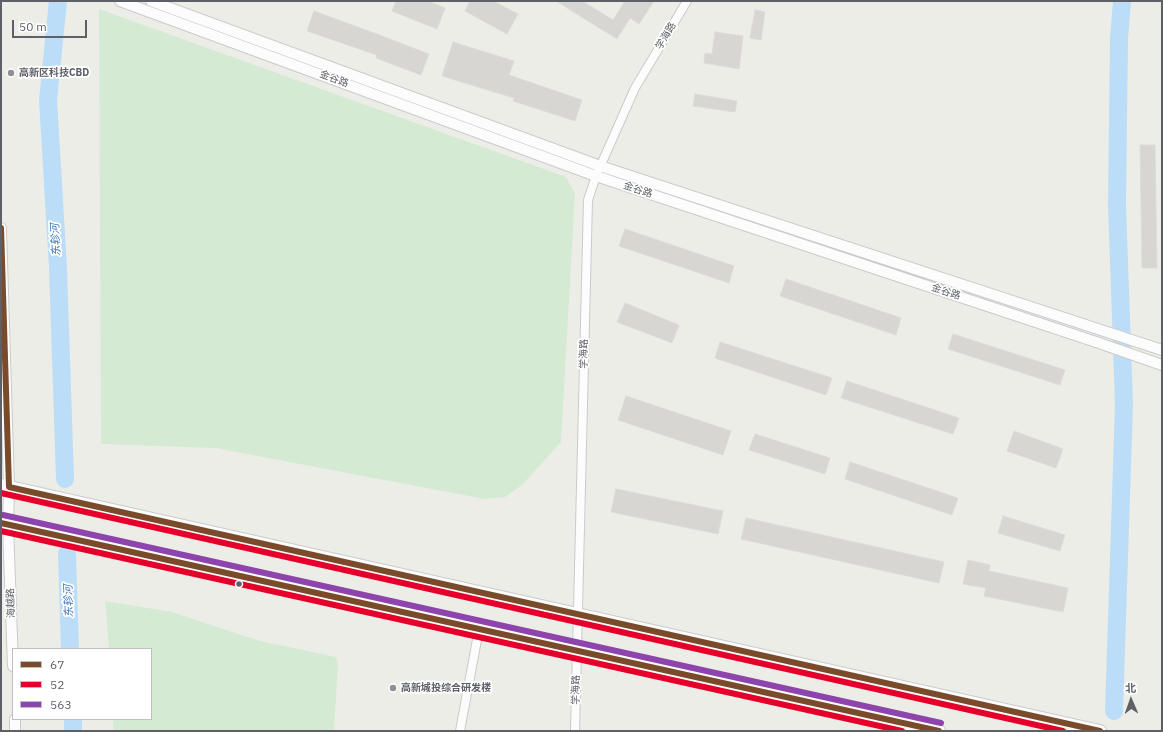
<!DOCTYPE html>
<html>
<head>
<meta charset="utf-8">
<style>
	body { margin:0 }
	#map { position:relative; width:1163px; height:732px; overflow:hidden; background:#edede8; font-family:"IBM Plex Sans","Noto Sans SC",sans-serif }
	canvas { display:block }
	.frame { position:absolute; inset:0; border:2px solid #5d6066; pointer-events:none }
	.legend { position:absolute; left:12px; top:648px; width:140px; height:72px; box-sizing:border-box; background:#fff; border:1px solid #bebfc2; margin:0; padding:5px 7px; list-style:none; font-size:12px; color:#5d6066 }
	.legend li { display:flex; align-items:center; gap:8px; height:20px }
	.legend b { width:20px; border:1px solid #bebfc2 }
	.north { position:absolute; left:1111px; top:680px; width:40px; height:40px; -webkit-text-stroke:3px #fff; paint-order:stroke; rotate:358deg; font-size:11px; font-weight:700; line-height:16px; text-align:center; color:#5d6066 }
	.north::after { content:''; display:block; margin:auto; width:14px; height:18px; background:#5d6066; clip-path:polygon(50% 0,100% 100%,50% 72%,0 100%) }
	.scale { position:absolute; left:12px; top:20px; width:75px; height:18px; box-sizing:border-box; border:2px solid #5d6066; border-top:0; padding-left:5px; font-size:12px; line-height:14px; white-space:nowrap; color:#5d6066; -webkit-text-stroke:3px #fff; paint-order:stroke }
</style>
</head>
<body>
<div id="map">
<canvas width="1163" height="732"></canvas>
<div class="frame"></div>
<ul class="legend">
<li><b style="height:5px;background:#7a4b2a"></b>67</li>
<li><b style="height:5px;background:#e4002b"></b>52</li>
<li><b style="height:5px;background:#8e44ad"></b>563</li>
</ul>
<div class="north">北</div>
<div class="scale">50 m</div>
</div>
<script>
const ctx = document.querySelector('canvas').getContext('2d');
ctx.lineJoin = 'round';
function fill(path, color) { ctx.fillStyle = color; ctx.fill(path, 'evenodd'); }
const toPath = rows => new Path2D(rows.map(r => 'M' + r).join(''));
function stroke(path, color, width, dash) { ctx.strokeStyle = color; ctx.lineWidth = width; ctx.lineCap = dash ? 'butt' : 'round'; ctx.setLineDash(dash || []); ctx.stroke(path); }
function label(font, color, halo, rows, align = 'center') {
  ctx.font = font + ' "IBM Plex Sans","Noto Sans SC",sans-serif'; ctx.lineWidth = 3.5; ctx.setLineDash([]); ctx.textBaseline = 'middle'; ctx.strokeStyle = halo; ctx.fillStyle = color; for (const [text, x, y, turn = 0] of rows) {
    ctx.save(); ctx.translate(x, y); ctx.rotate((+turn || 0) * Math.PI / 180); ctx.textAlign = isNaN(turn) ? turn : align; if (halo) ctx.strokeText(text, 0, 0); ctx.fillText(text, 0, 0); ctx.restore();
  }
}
fill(toPath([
	[99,9,566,177,575,194,561,442,522,485,505,497,485,499,215,448,101,444],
	[105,601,172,612,260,641,336,657,338,664,334,731,114,731,113,719,151,719,151,649,109,649]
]), '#d5ead3');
stroke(toPath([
	[58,1,48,100,58,268,65,479],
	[67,554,70,649],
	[1114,711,1124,404,1117,205,1119,39,1122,1],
	[73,719,73,731]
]), '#bbddf8', 18);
const building = toPath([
	[396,1,428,1,445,8,437,29,392,11,396,1],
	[470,1,493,1,518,14,507,34,465,11,470,1],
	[556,1,582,1,613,20,625,1,654,1,639,24,630,18,617,39,556,1],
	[755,10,765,12,761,40,750,38,755,10],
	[314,11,374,33,429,54,421,75,376,58,377,55,307,31,314,11],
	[715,32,743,36,739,69,704,63,705,53,712,54,715,32],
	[453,42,514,61,509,75,582,100,575,121,513,101,514,98,442,76,453,42],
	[695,94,737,101,735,112,693,106,695,94],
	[1140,145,1155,145,1157,268,1142,268,1140,145],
	[625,229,734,266,729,283,619,246,625,229],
	[786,279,901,318,896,335,780,296,786,279],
	[625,303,679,325,672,343,617,322,625,303],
	[953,334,1065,370,1060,385,948,349,953,334],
	[720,342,832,378,826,395,715,358,720,342],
	[847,381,959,418,953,434,841,398,847,381],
	[626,396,731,431,723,455,618,420,626,396],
	[1014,431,1063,449,1056,468,1007,451,1014,431],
	[755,434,830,458,825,474,749,450,755,434],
	[850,462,958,498,952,515,845,479,850,462],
	[616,489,723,511,718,534,611,512,616,489],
	[1003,516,1065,535,1060,551,998,533,1003,516],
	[746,518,944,562,939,583,741,539,746,518],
	[968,560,990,565,989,571,1068,588,1063,612,984,596,986,588,963,584,968,560]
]);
fill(building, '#d7d6d3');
stroke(building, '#dcdbd7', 1);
const minor = toPath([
	[460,731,479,629],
	[575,731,588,200,596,176,635,88,687,1]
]);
const tertiary = toPath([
	[120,1,596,176,1099,343,1162,365],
	[151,1,600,166,1162,350],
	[1,228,9,487,8,525,13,666],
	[15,719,15,731]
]);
const secondary = toPath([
	[1,485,1100,731],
	[1,523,939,731]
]);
stroke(minor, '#cacbca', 10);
stroke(tertiary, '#cacbca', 12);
stroke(secondary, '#cbcbcb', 14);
stroke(minor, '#fcfcfc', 8);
stroke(tertiary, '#fcfcfc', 10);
stroke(secondary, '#fcfcfc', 12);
stroke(toPath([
	[1,228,9,487,1100,731],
	[1,523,939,731]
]), '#7a4b2a', 6);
stroke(toPath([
	[1,493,1063,731],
	[1,531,902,731]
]), '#e4002b', 6);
stroke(toPath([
	[3,515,941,723]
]), '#8e44ad', 6);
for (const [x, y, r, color] of [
	[11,73,4,"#8f9194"],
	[239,584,3.5,"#5d6066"],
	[393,688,4,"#8f9194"]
]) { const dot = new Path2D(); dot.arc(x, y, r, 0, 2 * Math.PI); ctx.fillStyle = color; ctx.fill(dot); stroke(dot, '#fff', 1.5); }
label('10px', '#5d6066', '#fff', [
	["学海路",666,36,-59],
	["金谷路",334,79,20],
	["金谷路",638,190,18],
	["金谷路",946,292,18],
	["学海路",584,354,-89],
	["海越路",11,603,-92],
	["学海路",576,690,-89]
]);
label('bold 10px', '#5d6066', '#fff', [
	["高新区科技CBD",19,73],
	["高新城投综合研发楼",401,688]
], 'left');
label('italic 11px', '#3e75b6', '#fff', [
	["东轸河",56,240,-93],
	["东轸河",69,601,-92]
]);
</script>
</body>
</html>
